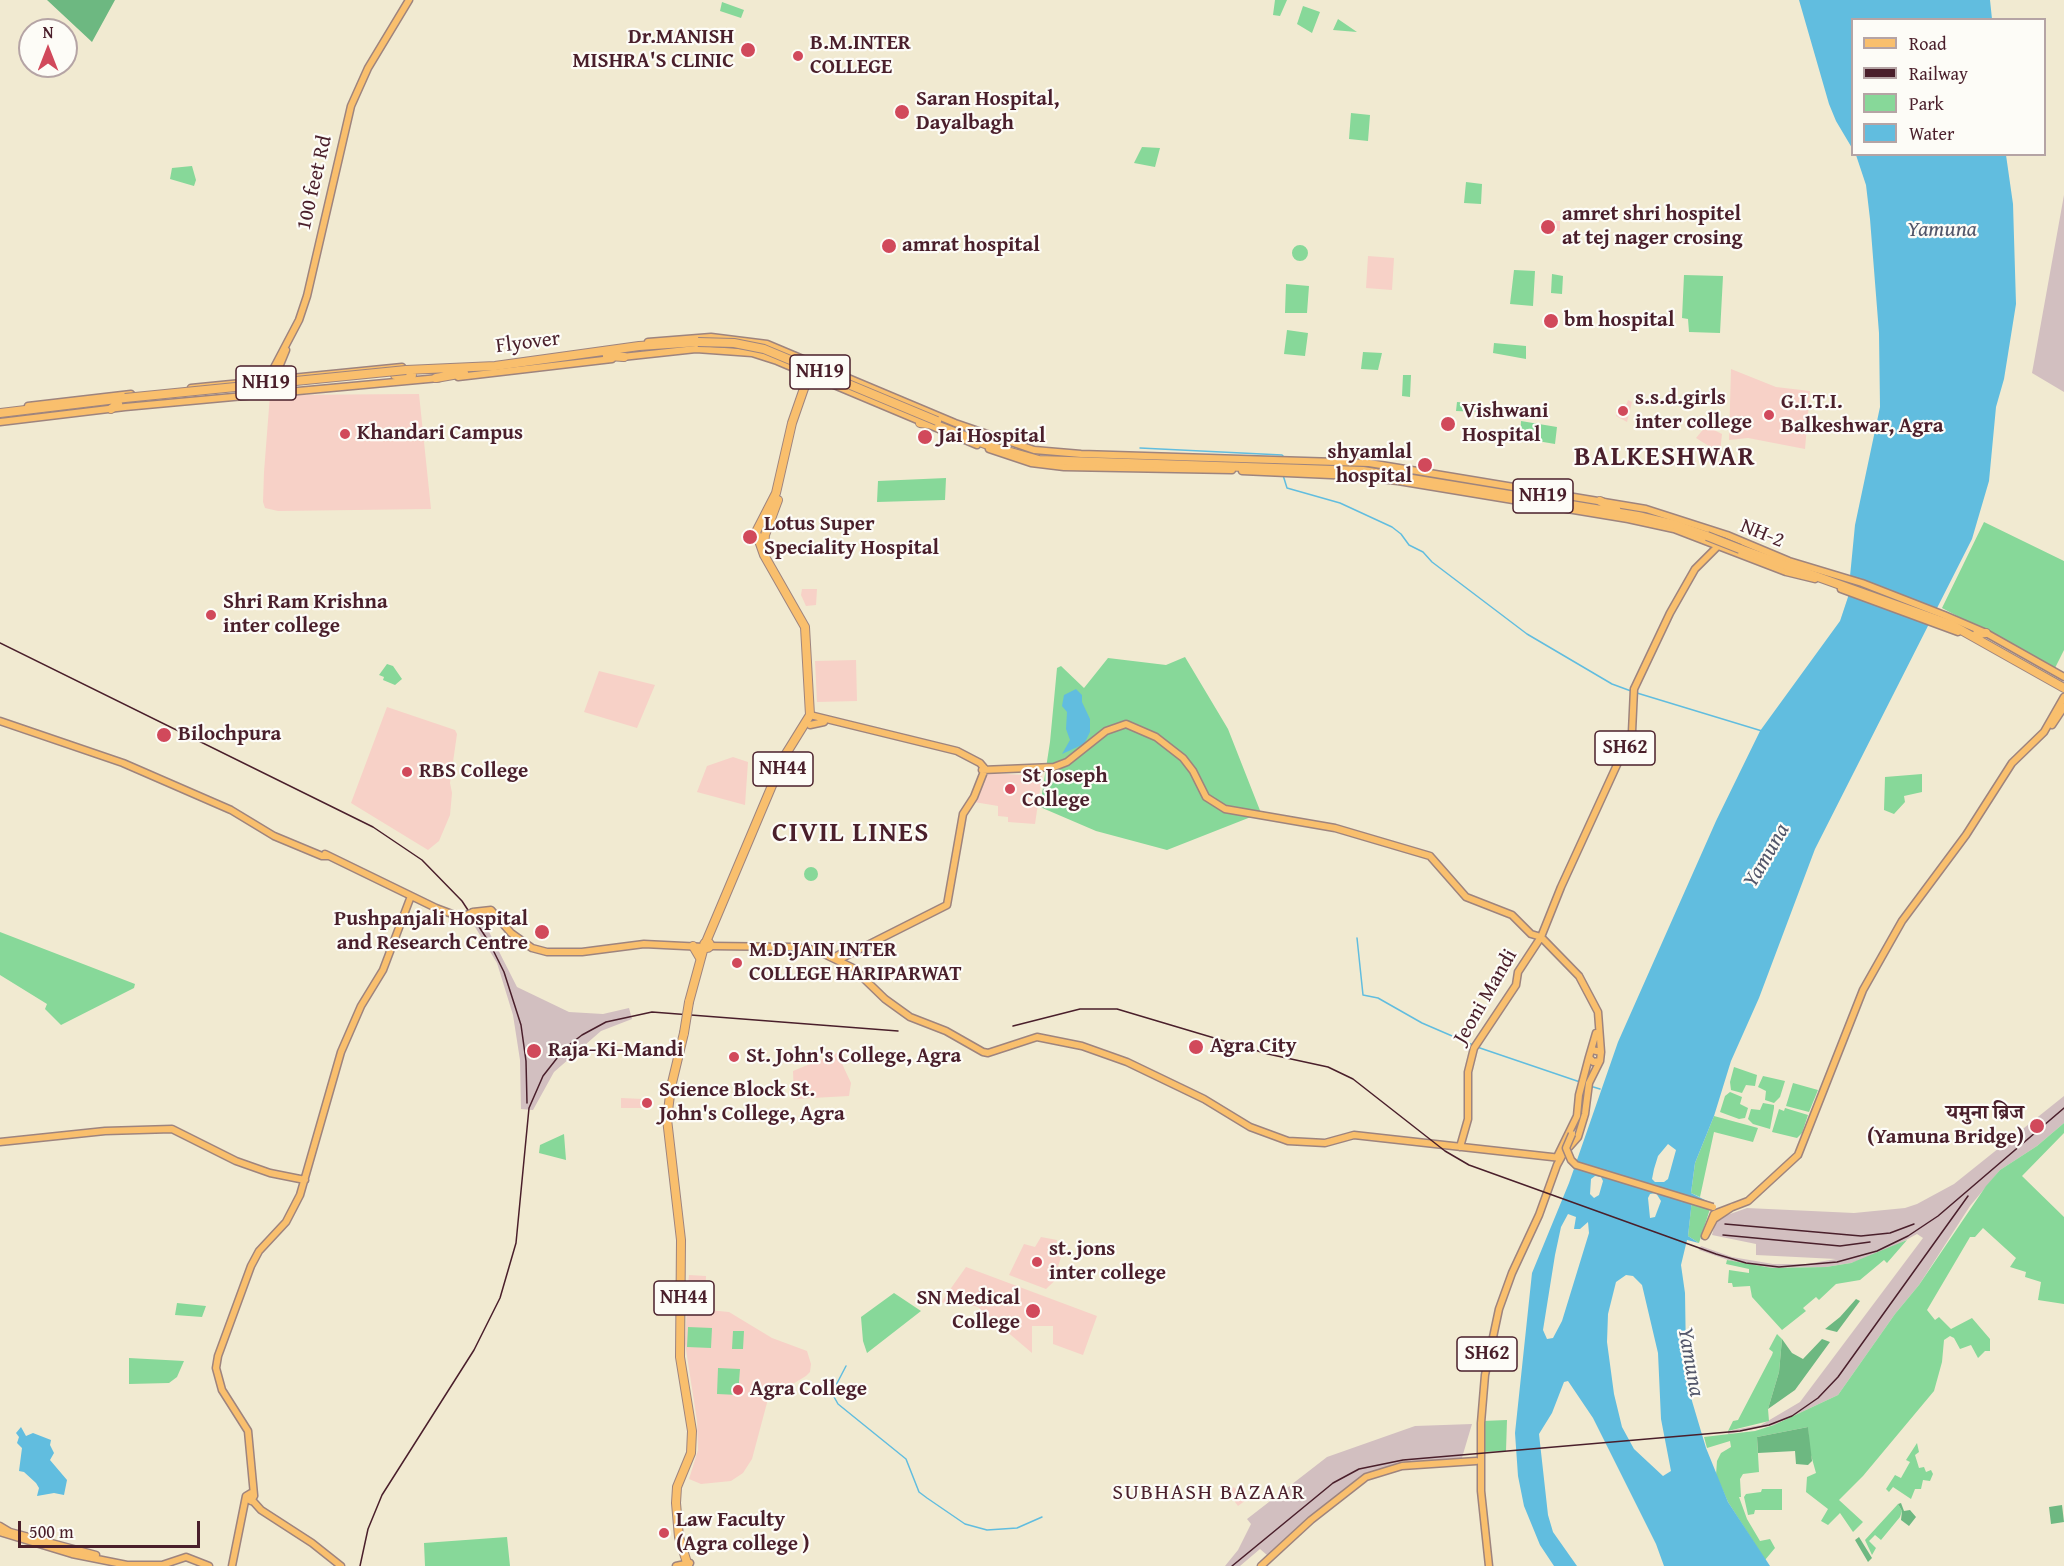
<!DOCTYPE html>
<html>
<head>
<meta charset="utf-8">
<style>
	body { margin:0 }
	#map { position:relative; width:2064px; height:1566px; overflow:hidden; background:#f1ead1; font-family:"Gentium Book Plus",serif }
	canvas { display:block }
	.legend { position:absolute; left:1851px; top:18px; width:195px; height:138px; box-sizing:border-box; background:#fdfcf7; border:2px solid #b5a4a5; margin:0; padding:8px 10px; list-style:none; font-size:18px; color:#4a1f2b }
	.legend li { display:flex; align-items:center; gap:12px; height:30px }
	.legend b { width:30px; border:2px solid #b5a4a5 }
	.north { position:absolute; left:18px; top:18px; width:60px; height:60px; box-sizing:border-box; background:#fdfcf7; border:2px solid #b5a4a5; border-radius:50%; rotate:0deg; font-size:16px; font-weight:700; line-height:24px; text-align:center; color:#4a1f2b }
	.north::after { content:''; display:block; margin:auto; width:21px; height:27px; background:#d1495b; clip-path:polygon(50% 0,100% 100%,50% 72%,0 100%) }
	.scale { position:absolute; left:18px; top:1521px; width:182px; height:27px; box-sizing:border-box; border:3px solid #4a1f2b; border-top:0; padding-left:8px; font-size:18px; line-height:21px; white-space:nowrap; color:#4a1f2b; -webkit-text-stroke:4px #fdfcf7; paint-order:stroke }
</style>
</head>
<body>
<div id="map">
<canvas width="2064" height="1566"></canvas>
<ul class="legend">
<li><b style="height:8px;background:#f9bf6d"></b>Road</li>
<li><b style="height:8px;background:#4a1f2b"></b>Railway</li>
<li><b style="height:16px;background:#87d899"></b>Park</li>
<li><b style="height:16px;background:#61bddf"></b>Water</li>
</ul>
<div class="north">N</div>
<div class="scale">500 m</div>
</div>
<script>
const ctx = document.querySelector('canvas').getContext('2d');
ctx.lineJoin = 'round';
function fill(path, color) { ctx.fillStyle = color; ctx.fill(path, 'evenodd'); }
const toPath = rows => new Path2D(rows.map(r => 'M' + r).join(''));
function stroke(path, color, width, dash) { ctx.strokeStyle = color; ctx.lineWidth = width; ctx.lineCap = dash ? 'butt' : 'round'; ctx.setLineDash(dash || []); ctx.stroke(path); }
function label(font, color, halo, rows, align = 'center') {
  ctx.font = font + ' "Gentium Book Plus","Noto Serif Devanagari",serif'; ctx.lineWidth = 4.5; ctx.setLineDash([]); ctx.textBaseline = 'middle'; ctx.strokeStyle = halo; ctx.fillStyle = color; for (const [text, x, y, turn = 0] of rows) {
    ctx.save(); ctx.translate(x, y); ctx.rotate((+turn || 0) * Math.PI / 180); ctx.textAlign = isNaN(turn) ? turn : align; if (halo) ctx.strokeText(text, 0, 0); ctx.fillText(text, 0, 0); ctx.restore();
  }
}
fill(toPath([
	[1542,220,1560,221,1560,231,1541,228],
	[1368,256,1394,258,1392,290,1366,288],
	[1731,369,1776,387,1810,391,1805,449,1748,438,1729,440],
	[419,394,431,509,278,511,265,508,263,502,264,472,270,395],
	[1628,400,1632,402,1627,422,1616,416,1620,407,1625,408],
	[1706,426,1722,434,1720,453,1696,438],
	[802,589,817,589,816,605,806,606,801,595],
	[856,660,857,701,817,702,815,661],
	[599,671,655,685,637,728,584,712],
	[387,707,455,730,457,734,450,783,452,793,450,815,439,841,428,850,351,803],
	[733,757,748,762,745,805,697,792,707,766],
	[988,773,1042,776,1035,824,1008,822,1008,817,998,816,998,806,974,802],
	[837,1053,851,1083,849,1096,794,1099,793,1071],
	[621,1098,644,1099,644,1108,621,1108],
	[1041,1237,1057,1240,1054,1254,1061,1257,1058,1267,1066,1270,1046,1289,1009,1275,1024,1244,1035,1247],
	[966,1267,1097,1316,1083,1355,1053,1344,1053,1326,1032,1326,1032,1353,978,1307,964,1303,945,1304,942,1302,944,1298],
	[689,1275,706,1276,705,1305,686,1304],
	[687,1308,729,1312,772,1338,807,1351,811,1364,810,1372,806,1376,768,1399,752,1459,743,1473,731,1481,701,1484,689,1479,698,1450,697,1421,685,1343],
	[1234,1487,1246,1500,1238,1506,1227,1491]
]), '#f7d1c7');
fill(toPath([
	[2064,195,2064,392,2032,373],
	[481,916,517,987,569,1012,603,1014,629,1008,632,1019,601,1031,554,1072,533,1110,521,1109,520,1060,513,1015,497,963,472,922],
	[2064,1096,2064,1123,2037,1146,2000,1170,1970,1206,1919,1285,1895,1314,1838,1395,1774,1425,1728,1434,1728,1431,1761,1425,1800,1402,1923,1238,1917,1234,1882,1253,1851,1263,1826,1267,1772,1268,1731,1261,1699,1250,1701,1246,1732,1257,1773,1264,1807,1264,1836,1259,1756,1255,1756,1244,1712,1235,1716,1219,1747,1208,1854,1213,1905,1208,1917,1204,1954,1184],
	[1472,1424,1461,1461,1402,1463,1370,1472,1267,1555,1260,1549,1240,1566,1225,1566,1238,1550,1251,1524,1247,1519,1327,1457,1415,1426]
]), '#d2bfc0');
fill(toPath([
	[1275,0,1287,0,1280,16,1273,15],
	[722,2,744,10,741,18,720,11],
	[1303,6,1320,12,1312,33,1297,24],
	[1338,19,1357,32,1333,30],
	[1351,113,1370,115,1368,141,1349,139],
	[1142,147,1160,148,1155,167,1134,163],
	[192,166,196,180,194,186,170,179,172,168],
	[1466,182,1482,184,1481,204,1464,203],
	'1292 253a8 8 0 1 1 16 0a8 8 0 1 1-16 0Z',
	[1514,270,1535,271,1533,306,1510,304],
	[1552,274,1563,276,1562,294,1551,293],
	[1684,275,1723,276,1720,333,1689,332,1688,319,1682,318],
	[1286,284,1309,286,1307,313,1285,313],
	[1287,330,1308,333,1305,356,1284,354],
	[1494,343,1526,346,1526,359,1493,353],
	[1363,352,1382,353,1378,370,1361,369],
	[1403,375,1411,375,1410,397,1402,396],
	[1457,402,1481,404,1479,412,1456,411],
	[1521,421,1557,427,1555,444,1520,438],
	[946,478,945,500,877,502,878,481],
	[1984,522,2064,561,2064,650,2055,668,1942,608],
	[1185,657,1228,729,1261,813,1167,850,1096,831,1040,807,1050,742,1057,668,1061,666,1084,688,1108,658,1166,665],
	[387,664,393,666,402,679,395,685,383,680,384,677,379,675],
	[1922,774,1922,792,1904,796,1905,802,1894,814,1884,810,1885,777],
	'804 874a7 7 0 1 1 14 0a7 7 0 1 1-14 0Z',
	[0,932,135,984,134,988,61,1025,45,1009,47,1004,0,975],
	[1734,1067,1757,1075,1755,1086,1746,1085,1742,1093,1731,1090,1730,1082],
	[1763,1076,1785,1081,1780,1097,1774,1103,1765,1100,1766,1091,1758,1087],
	[1793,1083,1818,1090,1809,1112,1786,1106],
	[1730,1092,1742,1097,1740,1104,1748,1108,1745,1118,1739,1119,1720,1112,1725,1096],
	[1763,1103,1774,1105,1774,1108,1770,1129,1753,1124,1748,1119,1751,1109,1760,1110],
	[1785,1108,1808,1115,1802,1133,1797,1138,1772,1132,1779,1109,1784,1111],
	[1714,1116,1758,1128,1753,1142,1714,1132,1700,1197,1691,1193,1695,1163],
	[2064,1123,2064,1133,2022,1176,2064,1217,2064,1304,2038,1300,2041,1282,2025,1277,2026,1272,2010,1267,2016,1258,1983,1228,1975,1237,1970,1237,1927,1310,1935,1320,1939,1317,1951,1329,1972,1318,1990,1339,1990,1351,1985,1351,1978,1358,1971,1345,1960,1349,1954,1338,1950,1336,1944,1340,1942,1362,1934,1391,1863,1476,1839,1500,1863,1522,1853,1532,1840,1513,1828,1525,1821,1521,1828,1509,1806,1492,1807,1477,1816,1473,1809,1448,1808,1427,1757,1437,1759,1472,1743,1474,1740,1479,1741,1497,1739,1497,1747,1519,1760,1541,1770,1539,1775,1548,1765,1560,1728,1502,1716,1475,1717,1461,1721,1453,1731,1447,1730,1441,1707,1448,1704,1437,1755,1431,1774,1425,1838,1395,1895,1314,1919,1285,1986,1186,2000,1170,2037,1146],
	[564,1134,566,1160,539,1153,540,1145],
	[1692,1199,1708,1204,1710,1209,1699,1243,1688,1236],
	[1907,1240,1887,1263,1884,1260,1860,1280,1836,1284,1819,1300,1816,1297,1803,1308,1806,1311,1782,1330,1752,1297,1750,1286,1733,1287,1732,1283,1728,1283,1729,1270,1749,1273,1749,1269,1726,1264,1727,1260,1772,1268,1826,1267,1851,1263],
	[894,1293,921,1311,867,1353,863,1341,861,1317],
	[177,1303,206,1306,202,1317,175,1315],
	[688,1327,712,1328,711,1348,687,1347],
	[733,1331,744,1331,743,1349,732,1349],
	[1777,1334,1782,1339,1779,1372,1768,1409,1769,1421,1728,1431,1733,1421,1738,1420,1772,1355,1773,1352,1769,1349],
	[129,1358,184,1361,177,1377,169,1383,129,1384],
	[718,1368,740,1369,738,1395,717,1394],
	[1507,1420,1506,1451,1482,1452,1482,1421],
	[1917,1443,1919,1452,1915,1455,1919,1468,1924,1467,1926,1472,1931,1470,1933,1474,1930,1481,1923,1480,1921,1489,1915,1489,1911,1499,1893,1487,1889,1492,1886,1489,1895,1475,1901,1478,1910,1462,1906,1460],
	[1762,1489,1782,1489,1782,1510,1755,1510,1754,1514,1748,1515,1744,1497,1746,1494,1761,1492],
	[1898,1504,1902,1511,1900,1517,1881,1540,1875,1535,1869,1541,1876,1548,1872,1555,1865,1540],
	[507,1537,510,1566,425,1566,424,1543]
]), '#87d899');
fill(toPath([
	[47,0,115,0,92,42],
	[1856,1299,1860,1301,1837,1332,1825,1329,1840,1317],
	[1782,1339,1792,1353,1803,1359,1822,1339,1830,1342,1795,1390,1768,1409,1779,1372],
	[1808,1427,1812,1461,1808,1465,1796,1464,1795,1451,1758,1453,1757,1437],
	[1901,1503,1904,1511,1910,1510,1916,1517,1909,1526,1901,1520,1902,1511,1898,1504],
	[2062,1505,2064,1522,2051,1524,2049,1507],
	[1859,1537,1872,1558,1868,1562,1855,1540]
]), '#6db881');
fill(toPath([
	[1799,0,1990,0,1992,19,1852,20,1852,148,1836,121,1829,104],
	[1856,155,2006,155,2013,204,2016,304,2004,379,1996,407,1989,481,1972,539,1815,849,1759,998,1731,1061,1714,1116,1695,1163,1691,1193,1713,1204,1692,1200,1688,1236,1699,1243,1687,1240,1681,1265,1685,1293,1686,1357,1692,1401,1706,1448,1728,1502,1770,1566,1664,1566,1656,1544,1593,1418,1568,1381,1564,1382,1552,1413,1539,1434,1548,1515,1553,1532,1577,1566,1554,1566,1540,1545,1524,1506,1518,1476,1515,1433,1532,1273,1569,1183,1618,1042,1716,821,1760,731,1840,621,1848,597,1855,525,1880,407,1879,333,1870,219,1866,185],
	[1668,1144,1676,1150,1668,1179,1664,1182,1655,1182,1652,1179,1654,1169,1658,1156],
	[1595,1176,1601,1177,1603,1181,1599,1195,1594,1198,1590,1194,1591,1179],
	[1656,1193,1661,1201,1655,1217,1650,1218,1648,1198,1650,1194],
	[1568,1214,1576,1217,1574,1229,1580,1229,1588,1222,1589,1233,1562,1321,1553,1338,1547,1339,1543,1330,1555,1255,1561,1227],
	[1626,1275,1633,1276,1642,1285,1658,1353,1661,1419,1671,1471,1663,1476,1634,1449,1622,1427,1614,1394,1607,1342,1608,1314,1616,1282],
	[1076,689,1082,695,1082,702,1090,719,1090,732,1084,744,1062,754,1070,740,1066,729,1067,712,1062,706,1064,695],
	[21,1427,26,1436,33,1433,51,1440,50,1445,54,1453,50,1460,67,1480,64,1495,54,1493,37,1496,39,1488,36,1483,24,1472,19,1471,22,1448,17,1443,19,1437,16,1433]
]), '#61bddf');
stroke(toPath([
	[1140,448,1282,455,1284,457],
	[1283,475,1287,488,1340,503,1392,527,1401,534,1409,545,1423,552,1432,562,1527,634,1612,684,1631,691],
	[1637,693,1762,731],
	[1357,938,1363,995,1378,998,1422,1023,1473,1045],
	[1477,1047,1580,1082],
	[1590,1086,1600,1089],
	[846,1366,834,1389,833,1395,838,1404,906,1459,919,1492,927,1498,965,1524,987,1530,1017,1528,1042,1517]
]), '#61bddf', 1.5);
const major = toPath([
	[648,342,711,337,767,344,955,423,1034,450,1081,454,1369,463,1646,509,1727,535,1789,561,1862,583,1944,615,1986,633,2064,677],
	[622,357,696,349,752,353,777,361,977,445],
	[458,377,612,359],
	[267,381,299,320,307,296,351,106,368,68,409,0],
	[191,388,402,367],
	[268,394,286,350],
	[28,406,131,394],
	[0,422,125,407,439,378],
	[989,449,1031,463,1064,467,1232,470],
	[1242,471,1353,476,1398,481,1628,519,1674,529,1786,572,1815,579],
	[1841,589,1958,632],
	[810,715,957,751,980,763,985,769,974,797,963,814,947,905,840,959],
	[0,721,123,763,231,810,274,836,322,856,327,856],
	[810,725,824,722],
	[2052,725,2064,707],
	[982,770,1054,767,1067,762,1106,731,1126,724,1156,737,1183,758,1193,771,1206,797,1225,809,1335,828,1430,856,1466,897,1512,915,1531,934,1541,937,1579,976,1598,1012,1601,1052],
	[325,854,436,908,460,917,469,914],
	[473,912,491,910,511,933,532,948,547,952,582,952,644,944,704,947],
	[710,946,795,947,816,950,853,968,885,999,910,1017,946,1031,983,1052,988,1053,1037,1037,1082,1046,1127,1062,1204,1099,1250,1127,1288,1141,1325,1143,1354,1135,1561,1158],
	[835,957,855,946],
	[1592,1050,1601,1052,1600,1061,1593,1062,1589,1057,1596,1033],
	[0,1142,105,1131,172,1129,236,1161,270,1173,305,1180],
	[1460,1147,1468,1119,1468,1072,1474,1048,1516,985,1518,972,1541,937,1561,887,1632,732,1634,689,1670,613,1695,569,1721,543],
	[1557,1157,1577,1116,1579,1095,1589,1057],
	[1732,1207,1714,1219,1705,1236,1714,1214,1748,1201,1798,1155,1863,990,1902,921,1966,835,2012,763,2044,732,2064,697],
	[254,1495,248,1431,222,1390,216,1368,218,1356,251,1266,259,1251,286,1222,300,1195,341,1052,361,1006,383,970,411,896],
	[252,1500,261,1510,312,1543,341,1566],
	[0,1526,10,1532,96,1555],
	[0,1532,72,1554,127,1565,162,1565,186,1557,209,1566],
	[232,1566,246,1496,251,1493,254,1496,251,1501,246,1498],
	[676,1566,690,1563],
	[1261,1566,1311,1520,1366,1477,1402,1466,1476,1461],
	[1489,1566,1481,1491,1481,1423,1485,1375,1499,1309,1512,1273,1539,1215,1557,1165,1563,1154,1578,1137,1585,1114,1589,1083,1600,1061]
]);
const highway = toPath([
	[607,356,624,357],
	[406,370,495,366,639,346,698,342],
	[395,375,412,375],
	[436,378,464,373],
	[111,409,118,404],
	[0,413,125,398],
	[920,423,936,425,993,447,1039,460,1363,471,1638,516,1676,525,1707,536],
	[1525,493,1549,492],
	[1600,501,1616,509],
	[764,549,765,535,778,500],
	[1740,549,1952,625,2064,688],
	[1977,634,1986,633],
	'704 945a3 3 0 1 1 6 0a3 3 0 1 1-6 0Z',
	[706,942,784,757,810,715,805,627,764,555,756,532,776,493,792,423,809,374],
	[693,946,700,958],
	[689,1002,704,947],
	[684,1033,671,1087,667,1119,681,1240,680,1357,692,1431,691,1453,677,1487,676,1503,679,1537,688,1566]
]);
stroke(major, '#9e847e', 9);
stroke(highway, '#9e847e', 10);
stroke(major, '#f9bf6d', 6);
stroke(highway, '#f9bf6d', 8);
stroke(toPath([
	[0,643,373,827,422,860,462,901,489,942,504,972,521,1025,526,1061,527,1103],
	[1013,1026,1080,1009,1117,1009,1268,1054,1328,1067,1353,1079,1445,1151,1469,1165,1716,1254,1746,1263,1779,1267,1837,1262,1877,1251,1908,1236,1938,1216,2064,1108],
	[1725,1224,1861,1236,1890,1233,1914,1224],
	[1723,1235,1840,1246,1870,1242],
	[360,1566,368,1529,382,1495,474,1350,500,1298,516,1243,529,1108,543,1076,565,1048,582,1035,606,1022,652,1012,898,1031],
	[1232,1566,1333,1483,1359,1469,1403,1460,1740,1431,1769,1425,1792,1416,1818,1398,1838,1377,1968,1196]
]), '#4a1f2b', 1.5);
const majorBridge = toPath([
	[469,914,473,912],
	[1572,1134,1566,1148,1571,1160,1576,1165,1713,1207]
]);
const highwayBridge = toPath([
	[698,342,734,343,764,349,937,421],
	[125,398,406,370],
	[1707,536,1740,549],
	[684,1033,689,1002]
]);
stroke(majorBridge, '#9e847e', 9, []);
stroke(highwayBridge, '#9e847e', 10, []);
stroke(majorBridge, '#f9bf6d', 6);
stroke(highwayBridge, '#f9bf6d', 8);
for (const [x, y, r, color] of [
	[748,50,8,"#d1495b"],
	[798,56,6,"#d1495b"],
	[902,112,8,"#d1495b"],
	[1548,227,8,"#d1495b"],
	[889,246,8,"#d1495b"],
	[1551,321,8,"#d1495b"],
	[1623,411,6,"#d1495b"],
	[1769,415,6,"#d1495b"],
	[1448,424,8,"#d1495b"],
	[345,434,6,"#d1495b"],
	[925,437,8,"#d1495b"],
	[1425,465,8,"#d1495b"],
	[750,537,8,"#d1495b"],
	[211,615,6,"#d1495b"],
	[164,735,8,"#d1495b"],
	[407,772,6,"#d1495b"],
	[1010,789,6,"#d1495b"],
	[542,932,8,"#d1495b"],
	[737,963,6,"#d1495b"],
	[1196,1047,8,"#d1495b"],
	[534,1051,8,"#d1495b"],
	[734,1057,6,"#d1495b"],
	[647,1103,6,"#d1495b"],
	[2037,1126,8,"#d1495b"],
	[1037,1262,6,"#d1495b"],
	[1033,1311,8,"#d1495b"],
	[738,1390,6,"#d1495b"],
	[664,1533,6,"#d1495b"]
]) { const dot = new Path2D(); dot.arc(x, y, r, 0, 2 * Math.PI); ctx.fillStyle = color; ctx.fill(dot); stroke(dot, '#fdfcf7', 2); }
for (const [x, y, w] of [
	[820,372,60],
	[266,383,60],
	[1543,496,60],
	[1625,748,60],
	[783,769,60],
	[684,1298,60],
	[1487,1354,60]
]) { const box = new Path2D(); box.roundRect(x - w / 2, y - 17, w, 34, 4.5); ctx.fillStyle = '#fdfcf7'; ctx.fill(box); stroke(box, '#4a1f2b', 1.5); }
label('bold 20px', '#4a1f2b', null, [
	["NH19",820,372],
	["NH19",266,383],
	["NH19",1543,496],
	["SH62",1625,748],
	["NH44",783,769],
	["NH44",684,1298],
	["SH62",1487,1354]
]);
label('bold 21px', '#4a1f2b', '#fdfcf7', [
	["Dr.MANISH",734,38,"right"],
	["MISHRA'S CLINIC",734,62,"right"],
	["B.M.INTER",810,44],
	["COLLEGE",810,68],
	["Saran Hospital,",916,100],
	["Dayalbagh",916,124],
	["amret shri hospitel",1562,215],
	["at tej nager crosing",1562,239],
	["amrat hospital",902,246],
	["bm hospital",1564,321],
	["s.s.d.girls",1635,399],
	["inter college",1635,423],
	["G.I.T.I.",1781,403],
	["Balkeshwar, Agra",1781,427],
	["Vishwani",1462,412],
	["Hospital",1462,436],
	["Khandari Campus",357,434],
	["Jai Hospital",938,437],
	["shyamlal",1412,453,"right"],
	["hospital",1412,477,"right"],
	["Lotus Super",764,525],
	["Speciality Hospital",764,549],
	["Shri Ram Krishna",223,603],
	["inter college",223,627],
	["Bilochpura",178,735],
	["RBS College",419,772],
	["St Joseph",1022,777],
	["College",1022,801],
	["Pushpanjali Hospital",528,920,"right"],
	["and Research Centre",528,944,"right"],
	["M.D.JAIN INTER",749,951],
	["COLLEGE HARIPARWAT",749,975],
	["Agra City",1210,1047],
	["Raja-Ki-Mandi",548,1051],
	["St. John's College, Agra",746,1057],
	["Science Block St.",659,1091],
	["John's College, Agra",659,1115],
	["यमुना ब्रिज",2024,1114,"right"],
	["(Yamuna Bridge)",2024,1138,"right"],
	["st. jons",1049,1250],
	["inter college",1049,1274],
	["SN Medical",1020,1299,"right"],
	["College",1020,1323,"right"],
	["Agra College",750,1390],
	["Law Faculty",676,1521],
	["(Agra college )",676,1545]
], 'left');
label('21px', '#4a1f2b', '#fdfcf7', [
	["100 feet Rd",315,183,-77],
	["Flyover",528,343,-7],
	["NH-2",1762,534,22],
	["Jeoni Mandi",1486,997,-60]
]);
label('italic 22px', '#52566a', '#fdfcf7', [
	["Yamuna",1942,230],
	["Yamuna",1767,856,-60],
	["Yamuna",1690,1362,80]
]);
ctx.letterSpacing = '1.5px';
label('22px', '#4a1f2b', '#fdfcf7', [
	["SUBHASH BAZAAR",1209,1493]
]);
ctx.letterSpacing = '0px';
ctx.letterSpacing = '1.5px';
label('bold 27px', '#4a1f2b', '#fdfcf7', [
	["BALKESHWAR",1665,458],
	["CIVIL LINES",851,834]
]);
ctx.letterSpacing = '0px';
</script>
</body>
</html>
